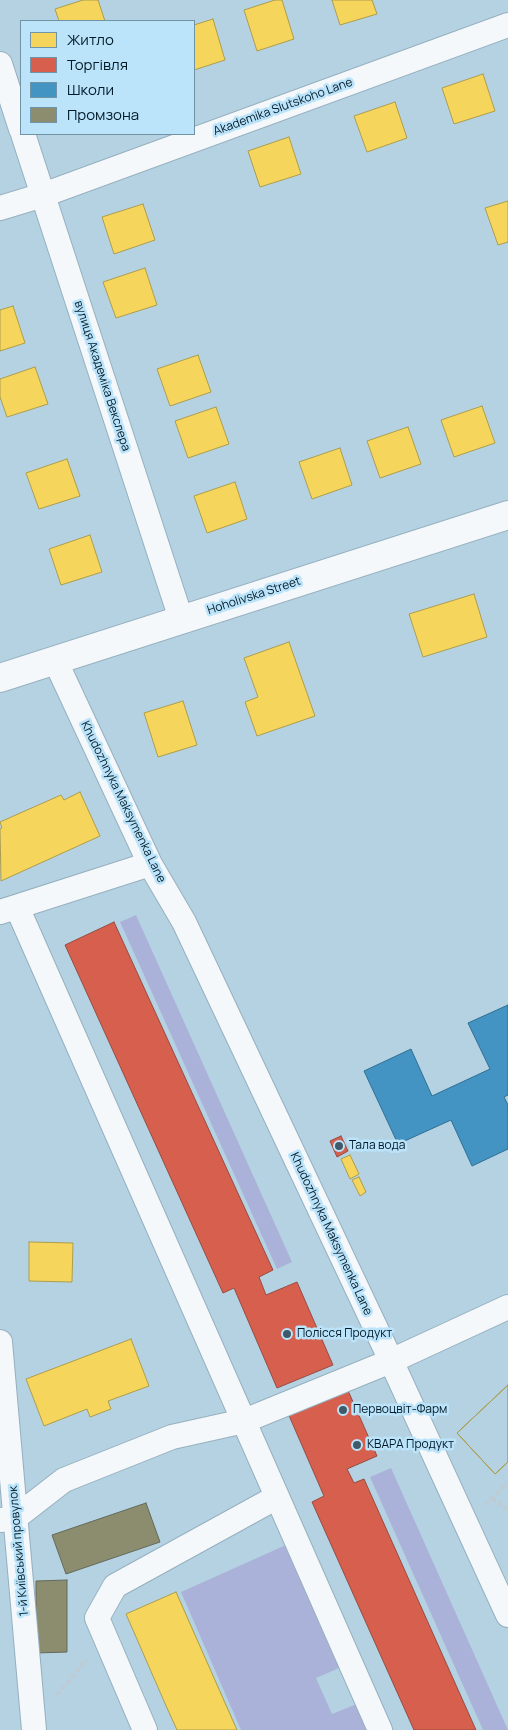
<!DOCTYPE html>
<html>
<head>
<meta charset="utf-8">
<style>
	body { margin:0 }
	#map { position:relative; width:508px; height:1730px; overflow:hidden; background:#b5d2e2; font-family:Manrope,sans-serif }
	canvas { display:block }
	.legend { position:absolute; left:20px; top:20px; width:175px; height:115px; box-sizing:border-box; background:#bbe3fa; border:1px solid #7093a6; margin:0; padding:6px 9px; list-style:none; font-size:15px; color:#001b28 }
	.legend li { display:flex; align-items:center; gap:10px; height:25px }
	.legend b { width:25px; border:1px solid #7093a6 }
</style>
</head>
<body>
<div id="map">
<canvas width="508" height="1730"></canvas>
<ul class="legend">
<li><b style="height:14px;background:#f6d55c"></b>Житло</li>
<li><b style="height:14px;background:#d6604d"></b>Торгівля</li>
<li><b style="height:14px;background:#4393c3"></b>Школи</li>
<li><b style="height:14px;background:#8c8c6e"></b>Промзона</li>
</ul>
</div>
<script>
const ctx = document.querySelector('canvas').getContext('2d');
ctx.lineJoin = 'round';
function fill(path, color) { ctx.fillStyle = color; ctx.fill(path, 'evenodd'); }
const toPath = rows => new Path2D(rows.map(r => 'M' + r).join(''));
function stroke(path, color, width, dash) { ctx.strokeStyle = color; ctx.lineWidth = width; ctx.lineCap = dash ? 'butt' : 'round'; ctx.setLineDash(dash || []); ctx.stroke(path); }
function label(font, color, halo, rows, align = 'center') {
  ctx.font = font + ' Manrope,sans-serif'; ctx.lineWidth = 5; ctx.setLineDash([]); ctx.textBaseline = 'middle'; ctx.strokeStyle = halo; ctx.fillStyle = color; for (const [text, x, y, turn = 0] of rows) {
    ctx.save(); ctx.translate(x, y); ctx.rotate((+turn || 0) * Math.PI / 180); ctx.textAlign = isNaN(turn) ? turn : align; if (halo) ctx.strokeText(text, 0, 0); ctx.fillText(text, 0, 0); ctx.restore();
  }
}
fill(toPath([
	[136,915,292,1262,277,1269,120,922],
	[391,1468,508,1730,483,1730,370,1477],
	[286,1545,339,1668,316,1678,332,1714,357,1704,368,1730,241,1730,181,1592]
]), '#abb2d9');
const homes = toPath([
	[83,0,98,0,105,21,59,21,55,9,83,0],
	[275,0,282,0,294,39,257,51,244,10,275,0],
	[332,0,372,0,377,14,340,25,332,0],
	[213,19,225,60,194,70,194,25,213,19],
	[483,74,495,111,454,124,442,88,483,74],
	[395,102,407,138,367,152,354,116,395,102],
	[289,137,301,174,260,187,248,151,289,137],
	[508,201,508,242,498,245,485,208,508,201],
	[143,204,155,240,114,254,102,217,143,204],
	[145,268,157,305,116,318,103,282,145,268],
	[13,306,25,343,0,351,0,310,13,306],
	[198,355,211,392,170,406,157,369,198,355],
	[35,367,48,404,7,417,0,397,0,379,35,367],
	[482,406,495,443,454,457,441,420,482,406],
	[216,407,229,444,188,458,175,421,216,407],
	[408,427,421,464,380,478,367,441,408,427],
	[340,448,352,485,312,499,299,462,340,448],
	[67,459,80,496,39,509,26,473,67,459],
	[235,482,247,519,207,533,194,496,235,482],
	[90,535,102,572,61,585,49,549,90,535],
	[474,594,487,637,423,657,409,614,474,594],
	[289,642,315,716,257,736,245,702,258,697,244,658,289,642],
	[183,701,197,745,158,757,144,713,183,701],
	[80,792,100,836,1,881,0,829,2,828,0,822,61,795,64,800,80,792],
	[350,1155,359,1174,350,1179,341,1159,350,1155],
	[359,1177,366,1192,360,1196,352,1180,359,1177],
	[29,1242,73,1243,72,1282,29,1281,29,1242],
	[131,1339,149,1386,108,1401,111,1409,90,1417,87,1409,44,1426,26,1379,131,1339],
	[508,1385,508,1462,495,1474,457,1433,508,1385],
	[508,1385,508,1462,495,1474,457,1433,508,1385],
	[176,1592,237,1730,177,1730,167,1708,126,1614,176,1592]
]);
fill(homes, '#f6d55c');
stroke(homes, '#ac9d4c', 1);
const shops = toPath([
	[114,922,273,1270,259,1277,266,1295,297,1282,333,1365,277,1388,234,1288,223,1293,65,945,114,922],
	[341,1136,348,1151,337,1157,330,1141,341,1136],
	[346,1386,377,1456,347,1469,354,1483,364,1479,476,1730,414,1730,312,1502,324,1496,287,1411,346,1386]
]);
fill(shops, '#d6604d');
stroke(shops, '#964b42', 1);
const schools = toPath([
	[508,1005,508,1095,504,1097,508,1105,508,1149,472,1166,451,1120,398,1144,364,1071,411,1049,432,1096,490,1069,468,1023,508,1005]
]);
fill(schools, '#4393c3');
stroke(schools, '#2f6f94', 1);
const industry = toPath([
	[146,1503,160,1542,66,1574,52,1535,146,1503],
	[67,1580,67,1652,36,1653,36,1581,67,1580]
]);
fill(industry, '#8c8c6e');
stroke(industry, '#626a59', 1);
const minor = toPath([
	[0,64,21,129],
	[23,134,181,619],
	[0,208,43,195,508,25],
	[55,660,150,864,184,922,387,1352,508,1615],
	[17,907,380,1730],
	[0,912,150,864],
	[0,1342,34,1730],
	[0,1520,15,1518,64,1480,172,1437,244,1421,391,1361,508,1307],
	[145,1730,97,1618,115,1586,277,1497]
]);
const tertiary = toPath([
	[0,678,508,515]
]);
stroke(minor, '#96b0bf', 26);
stroke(tertiary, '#96b0bf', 30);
stroke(toPath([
	[492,1498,508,1510],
	[485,1505,508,1482],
	[57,1695,87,1659]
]), '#c1cad0', 3, [5, 2.5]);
stroke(minor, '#f4f8fb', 24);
stroke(tertiary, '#f4f8fb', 28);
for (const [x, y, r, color] of [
	[339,1146,5,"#3f5b69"],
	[287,1334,5,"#3f5b69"],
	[343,1410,5,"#3f5b69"],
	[357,1445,5,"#3f5b69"]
]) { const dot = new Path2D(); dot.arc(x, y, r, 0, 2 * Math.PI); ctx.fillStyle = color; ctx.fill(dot); stroke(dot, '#bbe3fa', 2); }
label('12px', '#001b28', '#bbe3fa', [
	["Akademika Slutskoho Lane",283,107,-20],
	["вулиця Академіка Векслера",102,376,72],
	["Hoholivska Street",254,596,-18],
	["Khudozhnyka Maksymenka Lane",123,802,64],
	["Khudozhnyka Maksymenka Lane",331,1234,65],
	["1-й Київський провулок",19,1551,-95]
]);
label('12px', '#001b28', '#bbe3fa', [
	["Тала вода",349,1146],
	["Полісся Продукт",297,1334],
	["Первоцвіт-Фарм",353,1410],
	["КВАРА Продукт",367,1445]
], 'left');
</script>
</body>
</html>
